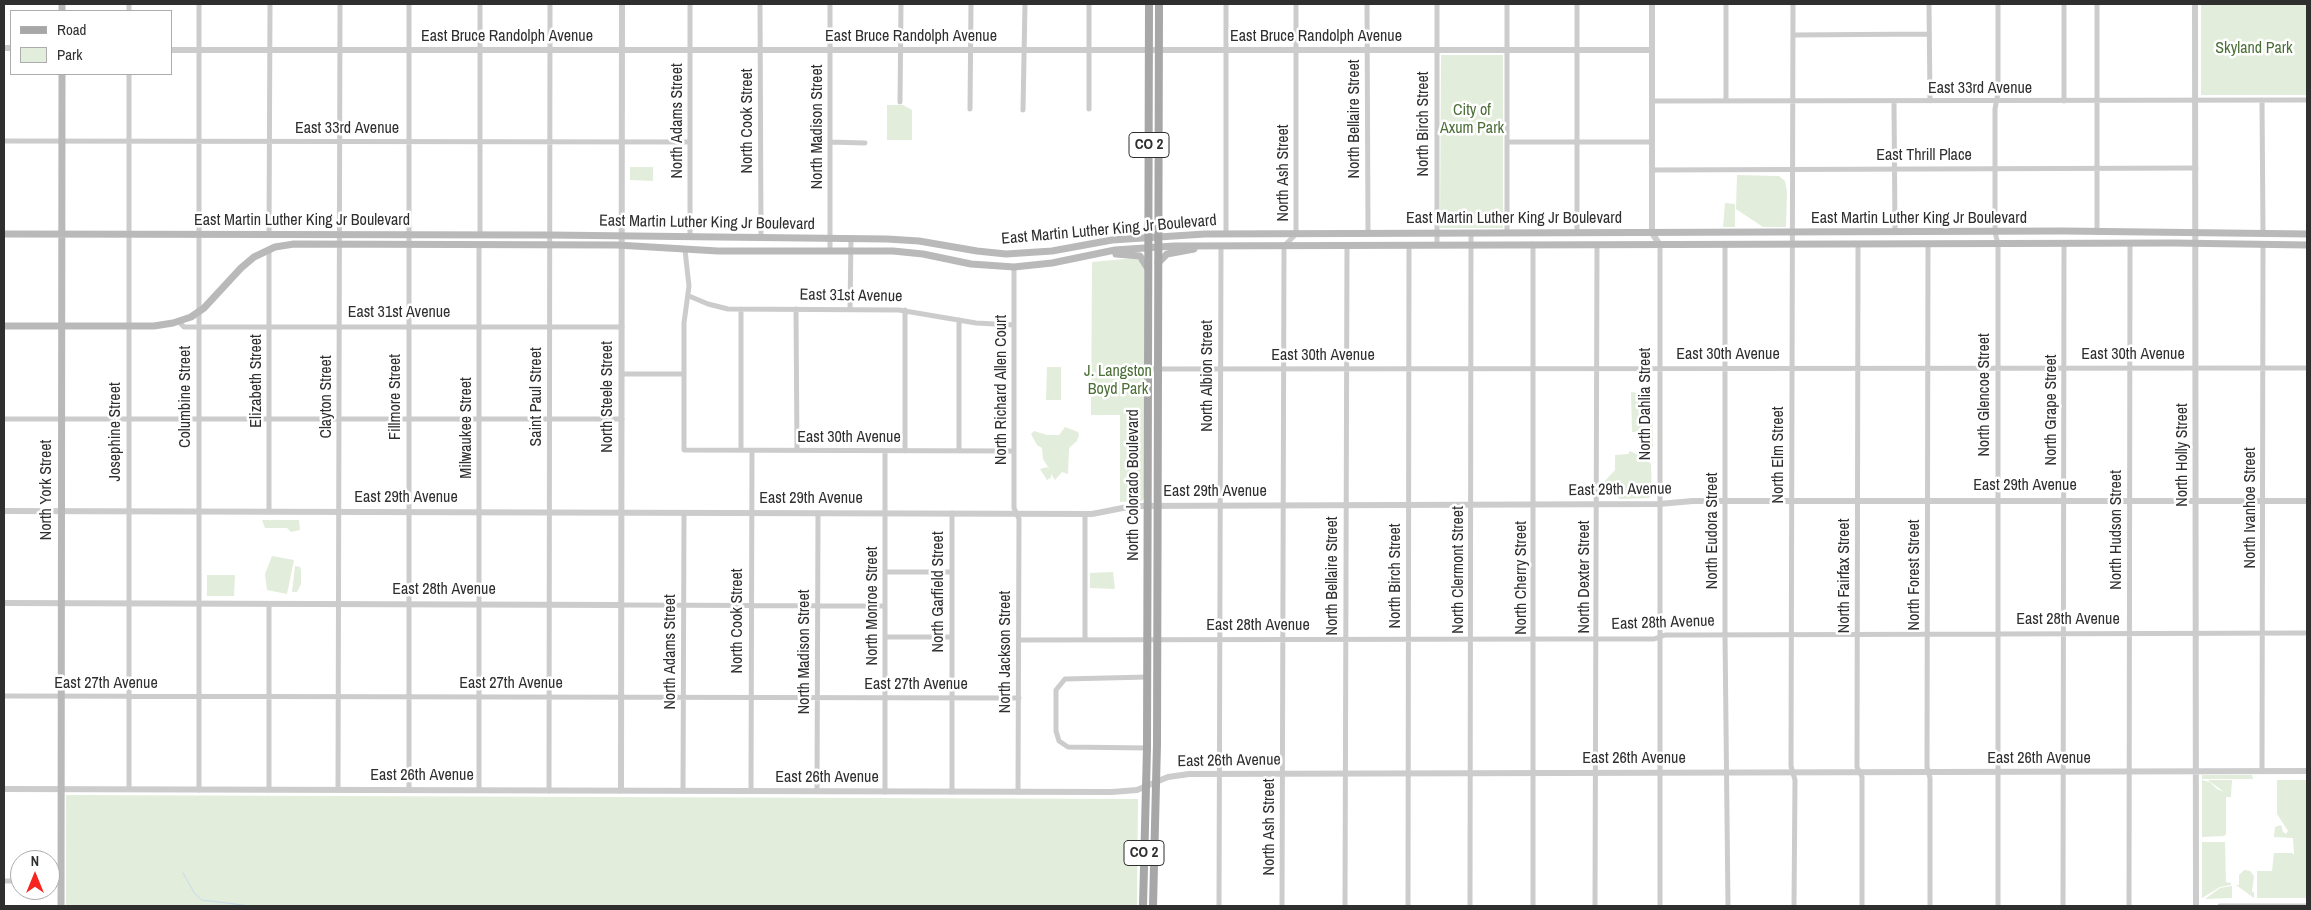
<!DOCTYPE html>
<html>
<head>
<meta charset="utf-8">
<style>
	body { margin:0 }
	#map { position:relative; width:2311px; height:910px; overflow:hidden; background:#fff; font-family:"Archivo Narrow",sans-serif }
	canvas { display:block }
	.frame { position:absolute; inset:0; border:5px solid #2f2f2f; pointer-events:none }
	.legend { position:absolute; left:10px; top:10px; width:162px; height:65px; box-sizing:border-box; background:#fff; border:1px solid #acacac; margin:0; padding:6px 9px; list-style:none; font-size:15px; color:#2f2f2f }
	.legend li { display:flex; align-items:center; gap:10px; height:25px }
	.legend b { width:25px; border:1px solid #acacac }
	.north { position:absolute; left:10px; top:850px; width:50px; height:50px; box-sizing:border-box; background:#fff; border:1px solid #acacac; border-radius:50%; rotate:0deg; font-size:14px; font-weight:700; line-height:20px; text-align:center; color:#2f2f2f }
	.north::after { content:''; display:block; margin:auto; width:18px; height:22px; background:#f62520; clip-path:polygon(50% 0,100% 100%,50% 72%,0 100%) }
</style>
</head>
<body>
<div id="map">
<canvas width="2311" height="910"></canvas>
<div class="frame"></div>
<ul class="legend">
<li><b style="height:6px;background:#a7a7a7"></b>Road</li>
<li><b style="height:14px;background:#e3eddb"></b>Park</li>
</ul>
<div class="north">N</div>
</div>
<script>
const ctx = document.querySelector('canvas').getContext('2d');
ctx.lineJoin = 'round';
function fill(path, color) { ctx.fillStyle = color; ctx.fill(path, 'evenodd'); }
const toPath = rows => new Path2D(rows.map(r => 'M' + r).join(''));
function stroke(path, color, width, dash) { ctx.strokeStyle = color; ctx.lineWidth = width; ctx.lineCap = dash ? 'butt' : 'round'; ctx.setLineDash(dash || []); ctx.stroke(path); }
function label(font, color, halo, rows, align = 'center') {
  ctx.font = font + ' "Archivo Narrow",sans-serif'; ctx.lineWidth = 5; ctx.setLineDash([]); ctx.textBaseline = 'middle'; ctx.strokeStyle = halo; ctx.fillStyle = color; for (const [text, x, y, turn = 0] of rows) {
    ctx.save(); ctx.translate(x, y); ctx.rotate((+turn || 0) * Math.PI / 180); ctx.textAlign = isNaN(turn) ? turn : align; if (halo) ctx.strokeText(text, 0, 0); ctx.fillText(text, 0, 0); ctx.restore();
  }
}
fill(toPath([
	[2201,4,2307,4,2307,95,2201,95],
	[1441,55,1503,55,1503,228,1440,228],
	[887,105,903,105,912,110,912,140,887,140],
	[630,167,653,167,653,181,630,180],
	[1737,175,1779,176,1785,181,1787,192,1786,227,1763,227,1736,209],
	[1725,203,1735,204,1735,227,1723,227],
	[1136,258,1143,263,1144,270,1144,498,1142,501,1120,502,1120,415,1091,415,1092,262],
	[1047,367,1061,367,1061,400,1046,400],
	[1631,392,1652,395,1653,447,1642,447,1638,432,1632,432],
	[1065,427,1078,432,1079,435,1077,441,1069,448,1068,474,1062,472,1055,480,1051,474,1051,478,1047,480,1040,469,1047,467,1050,470,1043,459,1042,448,1037,445,1031,434,1034,431,1047,435,1059,435],
	[1630,451,1645,458,1651,464,1652,495,1649,498,1620,499,1604,486,1604,482,1615,470,1615,455,1628,454],
	[262,520,299,520,300,530,291,532,287,528,265,528],
	[272,556,294,560,287,594,267,590,265,574],
	[295,566,300,567,301,570,301,584,297,592,292,592],
	[1113,572,1115,589,1090,588,1090,573],
	[207,575,235,575,234,596,207,596],
	[2202,775,2252,775,2253,779,2202,779],
	[2202,780,2210,782,2217,789,2224,792,2208,780,2232,780,2231,797,2226,797,2226,834,2224,836,2202,837],
	[2277,780,2307,780,2307,898,2257,898,2257,871,2272,871,2274,853,2292,853,2294,855,2293,838,2274,837,2275,827,2281,825,2283,832,2286,834,2288,831,2277,814],
	[66,795,1138,799,1137,906,66,906],
	[2202,842,2225,842,2226,882,2231,883,2231,885,2220,887,2202,898],
	[2244,870,2250,871,2254,876,2252,892,2254,892,2254,898,2236,885,2239,885,2239,875],
	[2232,886,2232,898,2205,899,2220,888]
]), '#e3eddb');
stroke(toPath([
	[183,873,195,894,202,900,251,906]
]), '#c5dbef', 1);
stroke(toPath([
	[760,4,761,238],
	[830,4,830,251],
	[1089,4,1089,109],
	[1367,4,1368,233],
	[1793,4,1791,766,1795,780,1794,906],
	[1929,4,1930,101],
	[1998,4,1998,93,1995,109,1995,232,1998,244,1998,906],
	[2097,4,2097,232],
	[129,11,129,4],
	[1793,35,1929,34],
	[2262,100,2263,234],
	[1652,101,2307,100],
	[1726,101,1726,4],
	[2064,101,2064,4],
	[900,102,901,4],
	[1894,102,1895,232],
	[970,109,971,4],
	[1023,110,1025,4],
	[4,141,690,142],
	[830,142,865,143],
	[1507,142,1652,142],
	[1652,170,2196,168],
	[1507,233,1507,4],
	[1577,233,1577,4],
	[269,234,270,4],
	[1226,234,1226,4],
	[480,235,480,4],
	[690,237,690,4],
	[1928,244,1927,767,1930,778,1930,906],
	[1437,245,1437,4],
	[1660,245,1660,906],
	[1725,245,1725,635,1728,906],
	[1858,245,1857,767,1862,777,1862,906],
	[685,250,689,286,684,323,684,450,1014,451],
	[1014,267,1014,508,1019,519,1018,792],
	[689,296,708,304,728,309,899,310,976,323,1014,325],
	[796,309,797,450],
	[850,309,851,239],
	[959,320,959,451],
	[179,322,184,327,622,327],
	[1148,369,2307,368],
	[622,374,684,374],
	[4,419,622,419],
	[741,450,741,309],
	[885,451,885,792],
	[905,451,905,310],
	[269,512,269,249],
	[952,513,952,792],
	[885,572,952,572],
	[622,605,885,606],
	[885,637,952,637],
	[1019,640,1564,639,1654,639,1665,635,1693,635,2307,633],
	[1085,640,1085,514],
	[4,696,1019,698],
	[1147,748,1068,747,1059,741,1056,731,1056,690,1065,679,1148,677],
	[2262,771,2263,245],
	[129,789,129,74],
	[199,790,199,4],
	[269,790,269,604],
	[338,790,340,4],
	[409,790,409,4],
	[479,790,479,245],
	[549,791,550,4],
	[683,791,684,513],
	[751,791,752,450],
	[817,791,818,513],
	[4,881,20,881],
	[50,881,61,881],
	[1219,906,1221,246],
	[1282,906,1284,246,1296,234,1296,4],
	[1345,906,1347,245],
	[1408,906,1409,245],
	[1470,906,1471,233],
	[1533,906,1533,244],
	[1595,906,1597,244],
	[2063,906,2064,243],
	[2129,906,2130,243],
	[2220,906,2307,906]
]), '#ccc', 5);
stroke(toPath([
	[1652,4,1652,233,1660,245],
	[2195,4,2196,906],
	[4,48,11,48],
	[171,50,1652,50],
	[4,511,1092,514,1133,506,1659,504,1693,501,2307,501],
	[4,603,622,605],
	[4,789,1112,792,1137,790,1168,777,1189,774,2307,771],
	[621,791,622,4]
]), '#ccc', 6);
stroke(toPath([
	[62,4,62,11],
	[4,234,550,235,887,239,919,241,977,251,1006,254,1052,251,1112,240,1205,234,2064,231,2307,234],
	[1116,254,1140,256,1148,269],
	[1158,263,1167,254,1194,249],
	[4,326,154,326,173,323,191,317,204,308,241,268,254,257,275,247,294,244,617,245,718,251,893,251,923,254,971,264,1014,267,1052,263,1115,250,1174,246,2174,243,2307,245],
	[61,906,62,74]
]), '#b9b9b9', 7);
stroke(toPath([
	[1143,906,1147,748,1149,4],
	[1153,906,1157,744,1159,4]
]), '#a7a7a7', 8);
for (const [x, y, w] of [
	[1149,145,40],
	[1144,853,40]
]) { const box = new Path2D(); box.roundRect(x - w / 2, y - 12.5, w, 25, 4); ctx.fillStyle = '#fff'; ctx.fill(box); stroke(box, '#2f2f2f', 1); }
label('bold 15px', '#2f2f2f', null, [
	["CO 2",1149,145],
	["CO 2",1144,853]
]);
label('16px', '#2f2f2f', '#fff', [
	["East Bruce Randolph Avenue",507,37],
	["East Bruce Randolph Avenue",911,37],
	["East Bruce Randolph Avenue",1316,37],
	["East 33rd Avenue",1980,89],
	["North Bellaire Street",1355,119,-90],
	["North Adams Street",678,121,-90],
	["North Cook Street",748,121,-90],
	["North Birch Street",1424,124,-90],
	["North Madison Street",818,127,-90],
	["East 33rd Avenue",347,129],
	["East Thrill Place",1924,156],
	["North Ash Street",1284,173,-90],
	["East Martin Luther King Jr Boulevard",1514,219],
	["East Martin Luther King Jr Boulevard",1919,219],
	["East Martin Luther King Jr Boulevard",302,221],
	["East Martin Luther King Jr Boulevard",707,223,1],
	["East Martin Luther King Jr Boulevard",1109,230,-5],
	["East 31st Avenue",851,296,1],
	["East 31st Avenue",399,313],
	["East 30th Avenue",1728,355],
	["East 30th Avenue",2133,355],
	["East 30th Avenue",1323,356],
	["North Albion Street",1208,376,-90],
	["Elizabeth Street",257,381,-90],
	["North Richard Allen Court",1002,390,-90],
	["North Glencoe Street",1985,395,-90],
	["Columbine Street",186,397,-90],
	["Clayton Street",327,397,-90],
	["Fillmore Street",396,397,-90],
	["Saint Paul Street",537,397,-90],
	["North Steele Street",608,397,-90],
	["North Dahlia Street",1646,404,-90],
	["North Grape Street",2052,410,-90],
	["Milwaukee Street",467,428,-90],
	["Josephine Street",116,432,-90],
	["East 30th Avenue",849,438],
	["North Elm Street",1779,455,-90],
	["North Holly Street",2183,455,-90],
	["North Colorado Boulevard",1134,485,-90],
	["East 29th Avenue",2025,486],
	["North York Street",47,490,-90],
	["East 29th Avenue",1620,490,-1],
	["East 29th Avenue",1215,492],
	["East 29th Avenue",406,498],
	["East 29th Avenue",811,499],
	["North Ivanhoe Street",2251,508,-90],
	["North Hudson Street",2117,530,-90],
	["North Eudora Street",1713,531,-90],
	["North Clermont Street",1459,570,-90],
	["North Forest Street",1915,575,-90],
	["North Bellaire Street",1333,576,-90],
	["North Birch Street",1396,576,-90],
	["North Fairfax Street",1845,576,-90],
	["North Dexter Street",1585,577,-90],
	["North Cherry Street",1522,578,-90],
	["East 28th Avenue",444,590],
	["North Garfield Street",939,592,-90],
	["North Monroe Street",873,606,-90],
	["East 28th Avenue",2068,620],
	["North Cook Street",738,621,-90],
	["East 28th Avenue",1663,623,-2],
	["East 28th Avenue",1258,626],
	["North Adams Street",671,652,-90],
	["North Madison Street",805,652,-90],
	["North Jackson Street",1006,652,-90],
	["East 27th Avenue",106,684],
	["East 27th Avenue",511,684],
	["East 27th Avenue",916,685],
	["East 26th Avenue",1634,759],
	["East 26th Avenue",2039,759],
	["East 26th Avenue",1229,761,-1],
	["East 26th Avenue",422,776],
	["East 26th Avenue",827,778],
	["North Ash Street",1270,827,-90]
]);
label('16px', '#4c6f37', '#fff', [
	["Skyland Park",2254,49],
	["City of",1472,111],
	["Axum Park",1472,129],
	["J. Langston",1118,372],
	["Boyd Park",1118,390]
]);
</script>
</body>
</html>
